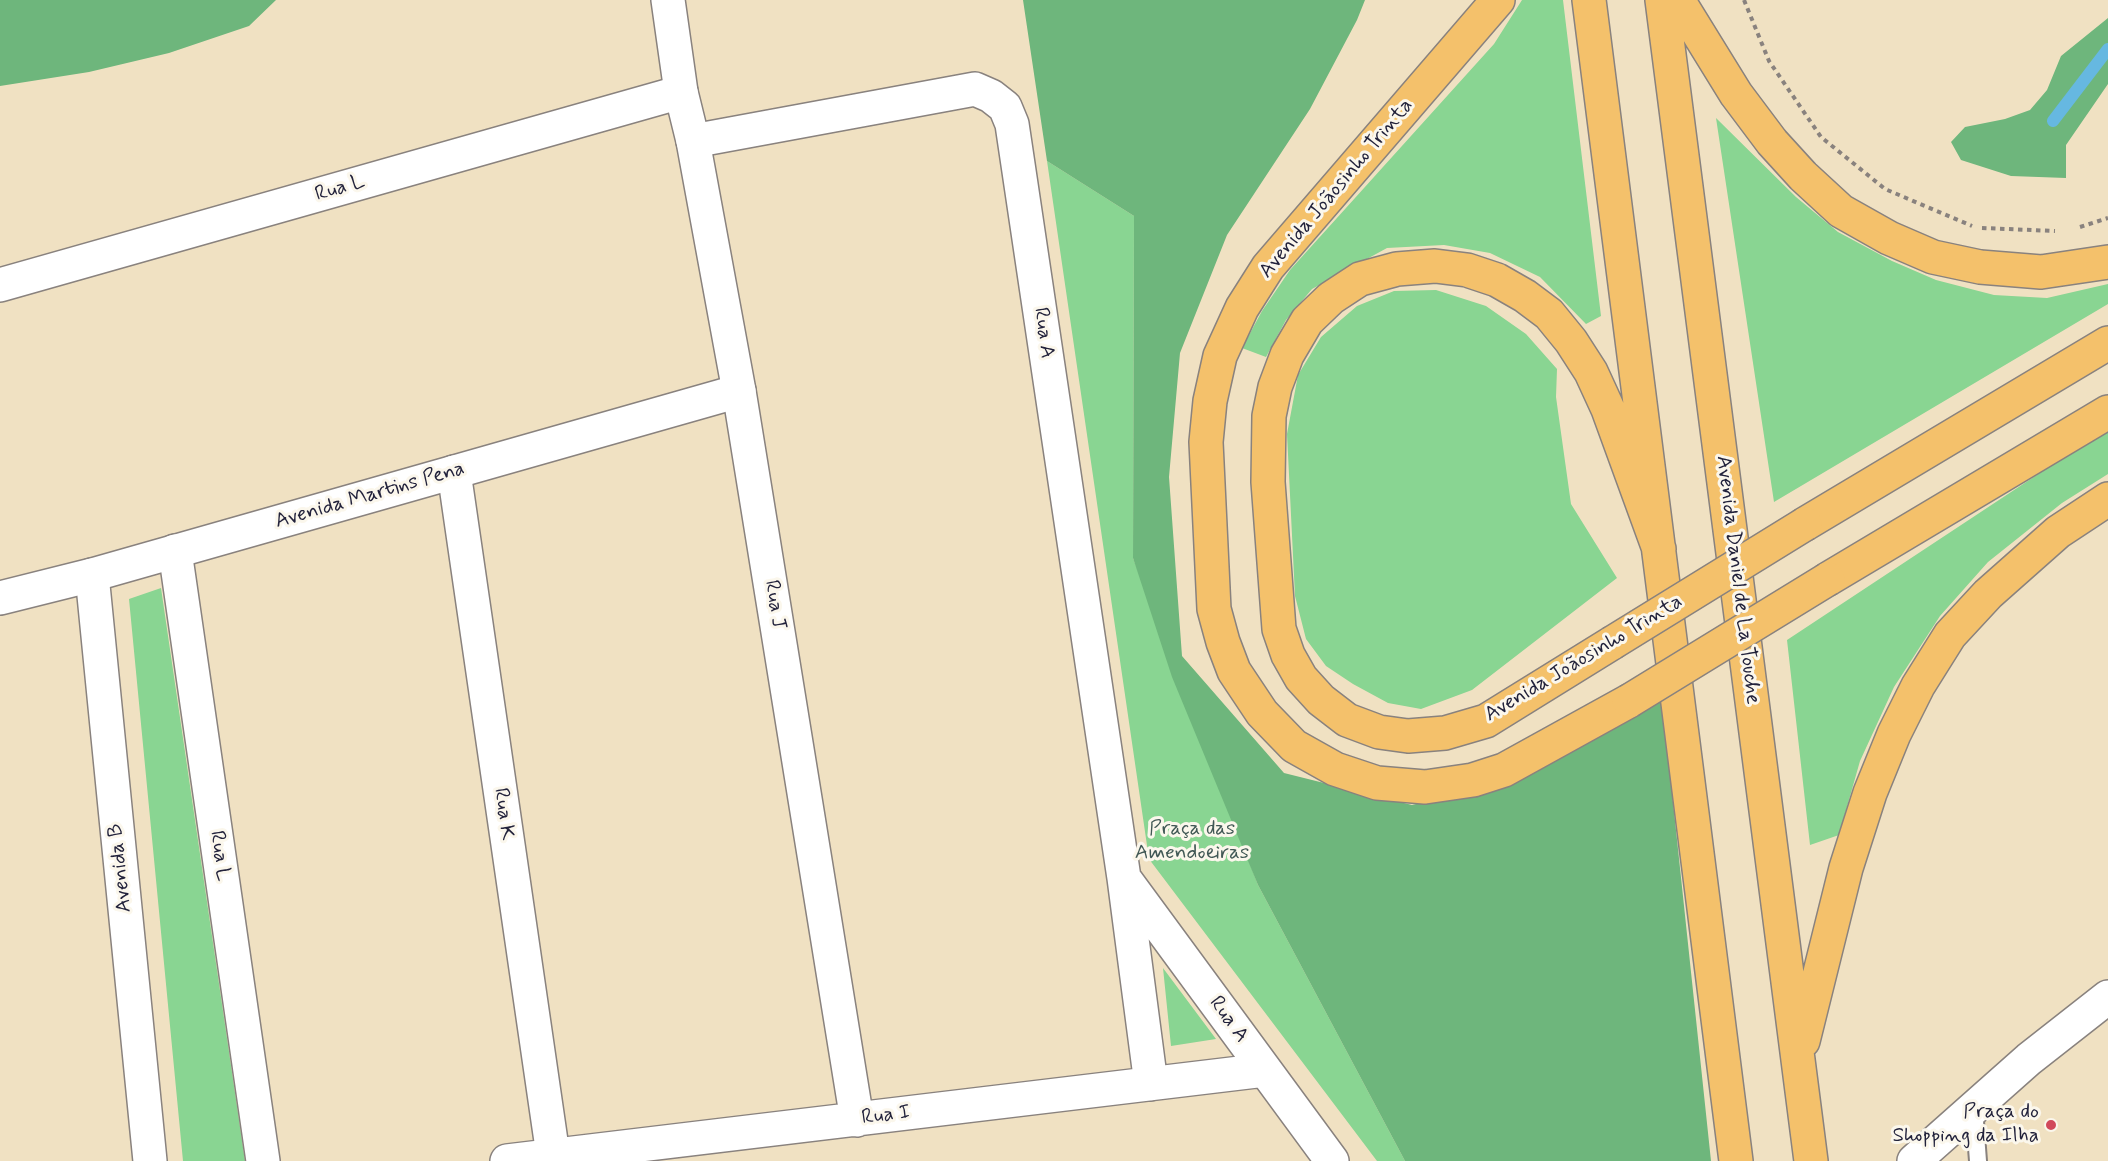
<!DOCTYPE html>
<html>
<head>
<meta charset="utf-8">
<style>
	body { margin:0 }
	canvas { display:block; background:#f0e1c2 }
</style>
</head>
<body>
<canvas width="2108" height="1161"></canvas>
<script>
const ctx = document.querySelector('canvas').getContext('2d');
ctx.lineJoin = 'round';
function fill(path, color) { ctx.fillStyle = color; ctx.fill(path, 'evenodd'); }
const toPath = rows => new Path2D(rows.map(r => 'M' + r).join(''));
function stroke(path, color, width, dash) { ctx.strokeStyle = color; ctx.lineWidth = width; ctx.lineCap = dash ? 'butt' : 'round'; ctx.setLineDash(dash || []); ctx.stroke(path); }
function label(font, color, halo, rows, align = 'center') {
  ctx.font = font + ' Mynerve,sans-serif'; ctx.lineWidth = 6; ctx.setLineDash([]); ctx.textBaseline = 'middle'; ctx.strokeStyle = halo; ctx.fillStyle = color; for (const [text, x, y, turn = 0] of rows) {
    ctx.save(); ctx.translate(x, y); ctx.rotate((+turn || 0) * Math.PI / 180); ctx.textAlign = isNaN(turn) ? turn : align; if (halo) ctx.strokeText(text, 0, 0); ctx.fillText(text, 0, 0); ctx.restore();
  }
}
fill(toPath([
	[1522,0,1563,0,1601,316,1586,324,1540,277,1490,253,1444,245,1387,248,1312,289,1286,320,1266,357,1242,348,1262,311,1290,270,1494,44],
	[1716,118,1796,197,1838,232,1892,261,1936,280,1994,295,2047,298,2108,284,2108,304,1774,502],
	[1047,161,1134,216,1133,558,1258,885,1405,1161,1377,1161,1149,859],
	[1436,290,1486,306,1526,334,1557,369,1556,397,1571,504,1617,578,1472,690,1421,709,1388,703,1353,684,1326,666,1306,639,1295,596,1287,434,1298,375,1321,337,1357,306,1394,291],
	[2108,428,2108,474,2062,503,1988,562,1940,616,1894,687,1860,761,1839,835,1810,845,1787,640],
	[161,588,245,1161,183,1161,129,599],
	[1163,968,1216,1039,1171,1046]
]), '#89d592');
fill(toPath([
	[0,0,276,0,249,26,169,53,89,72,0,86],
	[1023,0,1365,0,1357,20,1310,109,1227,235,1180,353,1169,477,1182,656,1284,773,1412,805,1523,777,1662,698,1711,1161,1405,1161,1258,885,1172,677,1133,558,1134,216,1047,161],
	[2108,18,2108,84,2066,145,2066,178,2011,176,1961,160,1951,142,1965,127,2005,119,2030,110,2047,90,2061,56]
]), '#6eb67c');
stroke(toPath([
	[2053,121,2108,49]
]), '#66b8e1', 12);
const service = toPath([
	[1974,1108,1978,1161]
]);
const minor = toPath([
	[693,141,975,89,991,96,1005,107,1012,124,1124,878,1151,1084],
	[0,285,681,92],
	[739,391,857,1120],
	[454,472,553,1155],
	[175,551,263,1161],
	[0,598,92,575],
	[1127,882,1332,1161],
	[507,1161,1265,1070]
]);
const tertiary = toPath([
	[150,1161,92,575,739,391,693,141,681,92,668,0],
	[1914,1161,2029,1059,2108,997]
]);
const primary = toPath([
	[1498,0,1268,267,1242,308,1220,356,1210,401,1206,442,1214,609,1223,642,1234,671,1262,713,1294,746,1335,769,1377,783,1425,787,1473,780,1504,770,1629,701],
	[1589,0,1736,1161],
	[1662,0,1811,1161],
	[1678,0,1736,94,1772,142,1803,176,1841,211,1889,238,1933,257,1980,267,2041,272,2108,262],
	[1805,524,2108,343],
	[1828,579,2108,412],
	[1612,643,1486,721,1445,733,1408,736,1379,732,1347,720,1321,700,1301,678,1288,655,1279,629,1268,482,1269,416,1275,387,1287,355,1307,321,1331,298,1360,279,1397,269,1435,266,1467,270,1497,280,1525,296,1549,314,1571,341,1591,372,1608,409,1659,549],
	[1803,1041,1846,868,1870,793,1894,734,1918,686,1950,635,1988,594,2058,532,2108,499]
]);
stroke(service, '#89827e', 20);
stroke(minor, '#89827e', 36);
stroke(tertiary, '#89827e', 36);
stroke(primary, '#89827e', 36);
stroke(toPath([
	[1744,0,1769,61,1821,137,1885,189,1972,226],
	[2080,227,2108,218],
	[1982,228,2055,231]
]), '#89827e', 4, [4.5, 4.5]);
stroke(service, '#fff', 16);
stroke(minor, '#fff', 33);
stroke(tertiary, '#fff', 33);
stroke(primary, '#f4c16b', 33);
const primaryBridge = toPath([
	[1612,643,1805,524],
	[1629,701,1828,579]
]);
stroke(primaryBridge, '#89827e', 36, []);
stroke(primaryBridge, '#f4c16b', 33);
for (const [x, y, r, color] of [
	[2051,1125,6,"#d1495b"]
]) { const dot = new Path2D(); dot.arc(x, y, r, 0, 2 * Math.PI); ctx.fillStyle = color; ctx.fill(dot); stroke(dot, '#fbf7ec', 2); }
label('21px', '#22223b', '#fbf7ec', [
	["Rua L",340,189,-16],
	["Avenida Joãosinho Trinta",1337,189,-50],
	["Rua A",1043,333,82],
	["Avenida Martins Pena",370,496,-16],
	["Avenida Daniel de La Touche",1737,580,83],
	["Rua J",774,605,81],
	["Avenida Joãosinho Trinta",1584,659,-31],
	["Rua K",503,814,82],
	["Rua L",219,856,82],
	["Avenida B",121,868,-96],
	["Rua A",1228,1020,54],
	["Rua I",886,1116,-7]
]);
label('21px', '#415855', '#fbf7ec', [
	["Praça das",1192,830],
	["Amendoeiras",1192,854]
]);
label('21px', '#22223b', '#fbf7ec', [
	["Praça do",2039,1113],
	["Shopping da Ilha",2039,1137]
], 'right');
</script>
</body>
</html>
